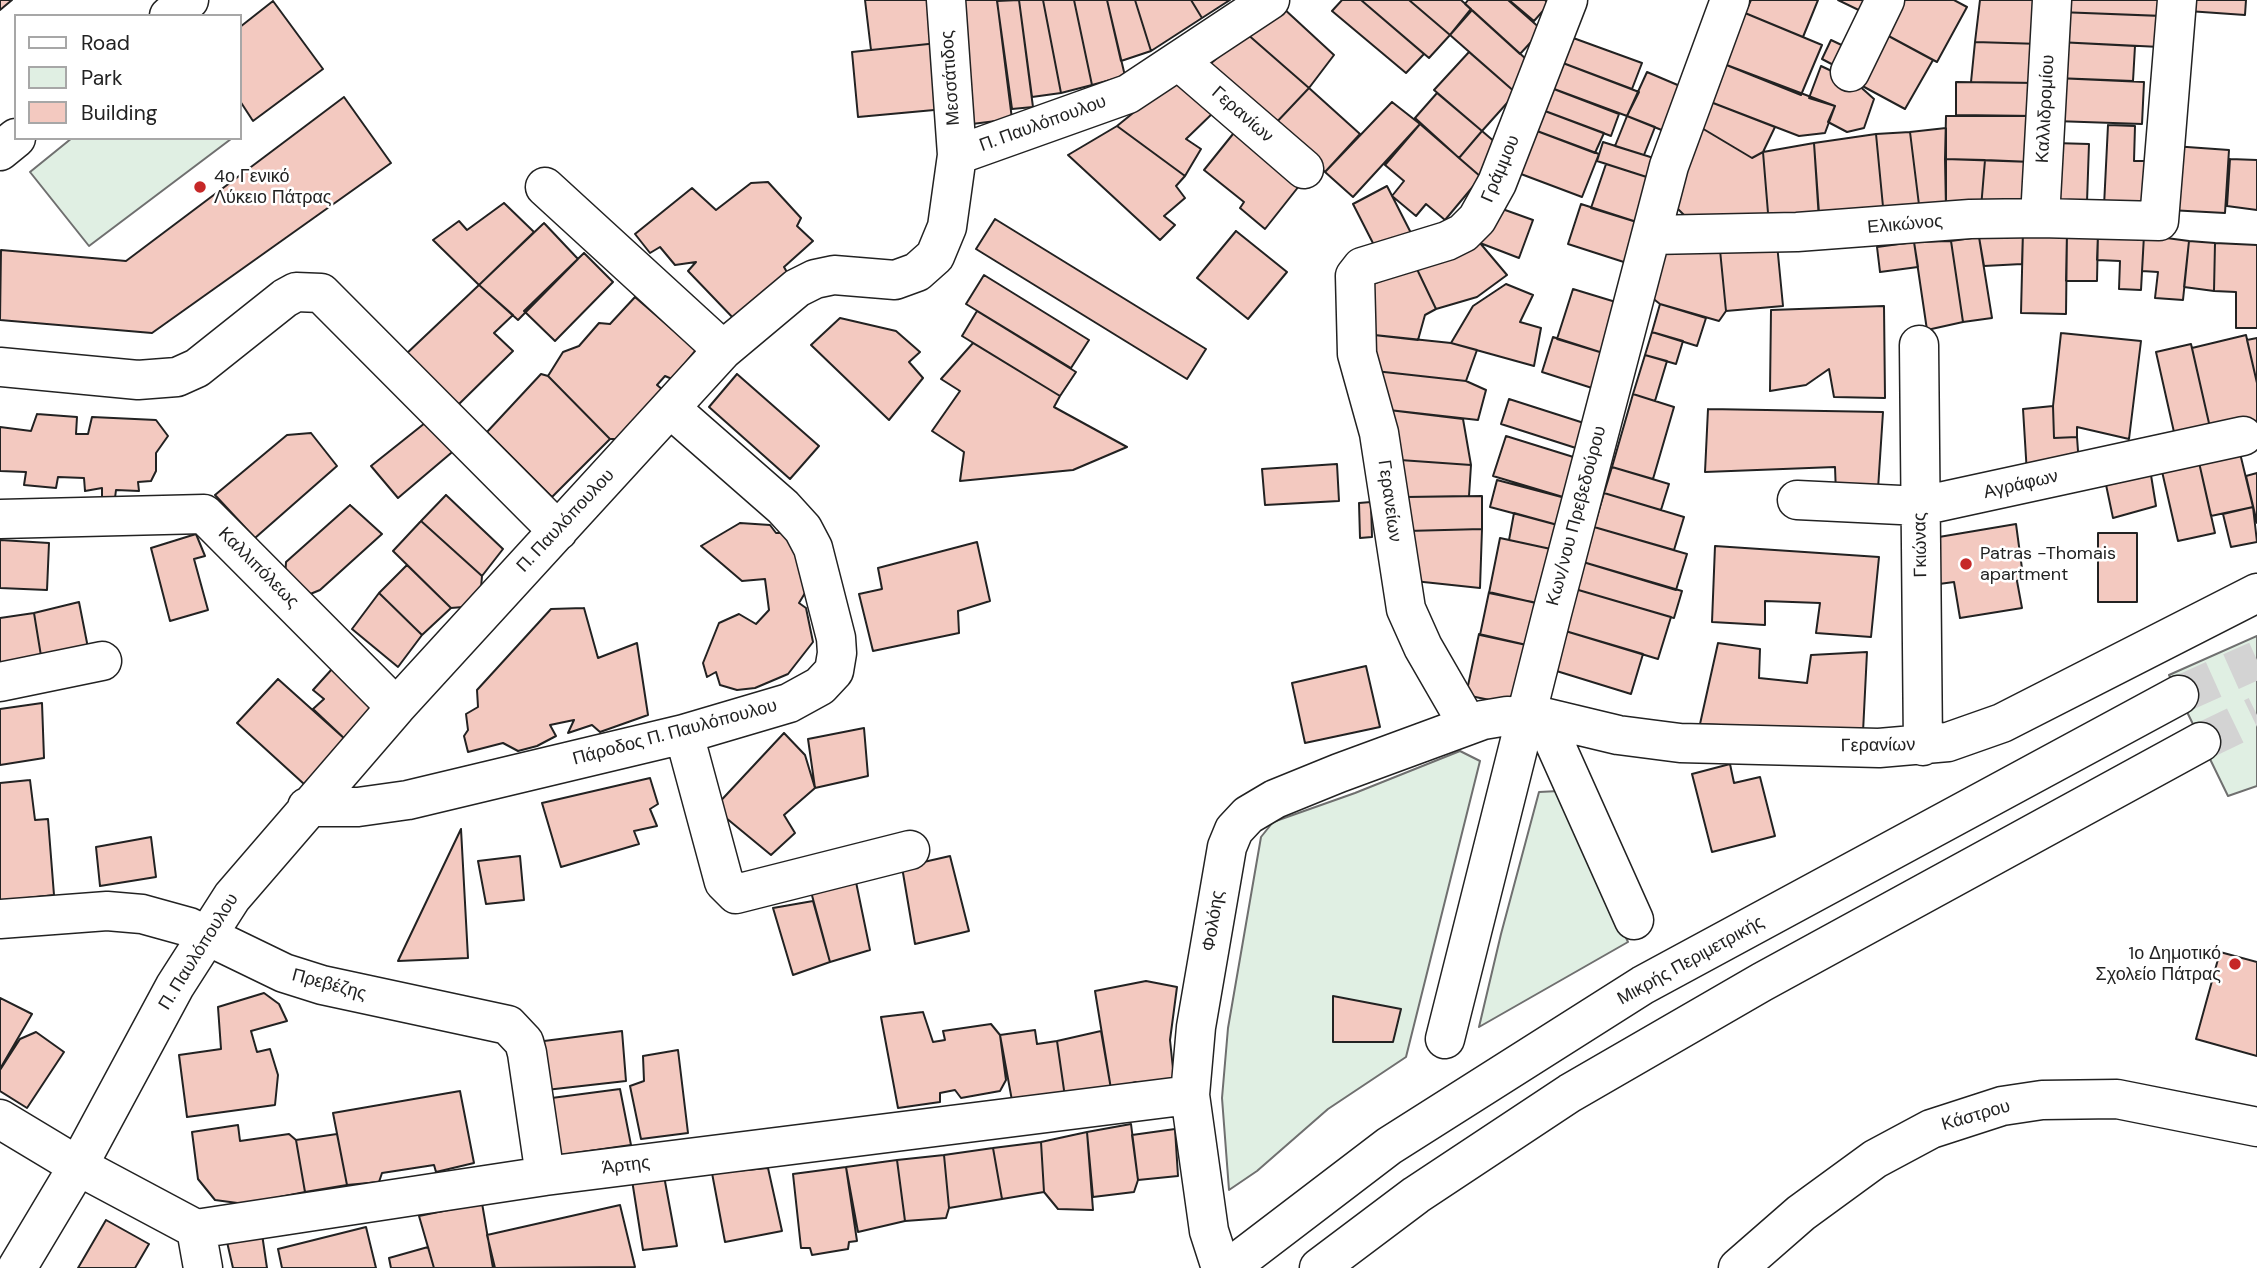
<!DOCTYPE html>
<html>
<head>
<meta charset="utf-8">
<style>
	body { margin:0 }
	#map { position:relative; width:2257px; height:1268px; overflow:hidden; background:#fff; font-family:"DM Sans",sans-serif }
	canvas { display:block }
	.legend { position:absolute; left:14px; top:14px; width:228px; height:126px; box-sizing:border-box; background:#fff; border:2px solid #a7a7a7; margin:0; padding:9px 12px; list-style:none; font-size:21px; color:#222 }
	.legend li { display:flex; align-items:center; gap:14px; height:35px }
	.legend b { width:35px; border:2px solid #a7a7a7 }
</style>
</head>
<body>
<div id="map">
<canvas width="2257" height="1268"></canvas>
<ul class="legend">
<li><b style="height:9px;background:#fff"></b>Road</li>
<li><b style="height:19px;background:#e0efe3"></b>Park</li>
<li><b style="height:19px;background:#f3c9c0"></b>Building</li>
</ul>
</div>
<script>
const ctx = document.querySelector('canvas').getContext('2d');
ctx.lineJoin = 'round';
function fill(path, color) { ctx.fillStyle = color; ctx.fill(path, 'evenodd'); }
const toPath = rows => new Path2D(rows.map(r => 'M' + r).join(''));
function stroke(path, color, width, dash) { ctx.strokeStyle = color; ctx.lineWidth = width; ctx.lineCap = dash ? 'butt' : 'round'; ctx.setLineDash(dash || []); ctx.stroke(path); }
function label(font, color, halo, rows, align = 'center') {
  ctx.font = font + ' "DM Sans",sans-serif'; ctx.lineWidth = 5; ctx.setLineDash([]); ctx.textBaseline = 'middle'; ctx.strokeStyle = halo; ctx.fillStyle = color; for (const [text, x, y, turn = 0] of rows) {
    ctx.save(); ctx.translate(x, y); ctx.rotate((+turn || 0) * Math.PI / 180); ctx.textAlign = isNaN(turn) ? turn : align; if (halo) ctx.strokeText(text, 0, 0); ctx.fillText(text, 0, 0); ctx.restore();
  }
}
const green = toPath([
	[72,138,231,138,231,139,89,246,30,172,72,138],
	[2257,636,2257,786,2228,796,2169,675,2257,636],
	[1460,751,1480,761,1406,1057,1328,1109,1257,1171,1229,1190,1222,1098,1228,1028,1261,837,1273,822,1355,793,1460,751],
	[1559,791,1628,942,1479,1027,1501,934,1539,792,1559,791]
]);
fill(green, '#e0efe3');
stroke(green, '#6f6f6f', 2);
const building = toPath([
	[0,0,12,0,0,10,0,0],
	[865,0,933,0,938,43,871,50,865,0],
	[957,0,997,0,1012,119,972,124,957,0],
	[1019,0,1043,0,1061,93,1032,97,1019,0],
	[1019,0,1033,107,1012,109,997,1,1019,0],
	[1043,0,1074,0,1092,85,1061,93,1043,0],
	[1074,0,1107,0,1125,76,1092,85,1074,0],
	[1107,0,1135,0,1151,51,1121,61,1107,0],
	[1135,0,1191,0,1202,18,1151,51,1135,0],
	[1191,0,1230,0,1202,18,1191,0],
	[1342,0,1361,0,1424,54,1406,73,1332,11,1342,0],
	[1361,0,1409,0,1450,35,1429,58,1361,0],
	[1409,0,1461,0,1471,9,1450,35,1409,0],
	[1468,0,1508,0,1542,30,1520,54,1465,4,1468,0],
	[1509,0,1545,0,1549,4,1534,21,1509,0],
	[1751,0,1818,0,1803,37,1745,13,1751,0],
	[1838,0,1876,0,1869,15,1838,0],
	[1901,0,1954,0,1967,7,1937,62,1883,33,1901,0],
	[1980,0,2043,0,2041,44,1975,42,1980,0],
	[2060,0,2164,0,2164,16,2059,12,2060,0],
	[2189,0,2246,0,2245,15,2188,11,2189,0],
	[273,1,323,69,253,121,240,101,240,27,273,1],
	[1282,7,1334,55,1309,88,1246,33,1282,7],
	[1472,10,1537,69,1516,93,1450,35,1472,10],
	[2059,12,2161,16,2160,47,2058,42,2059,12],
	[1745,13,1822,45,1801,95,1724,64,1745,13],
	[1246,33,1309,88,1274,125,1209,65,1246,33],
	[1883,33,1933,60,1905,109,1855,82,1883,33],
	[1565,35,1642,63,1632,89,1555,60,1565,35],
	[1831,40,1850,49,1841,69,1822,59,1831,40],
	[1975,42,2041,44,2037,83,1971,82,1975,42],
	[2058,42,2135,46,2133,81,2056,78,2058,42],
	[938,43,945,109,858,117,852,52,938,43],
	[1469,52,1516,93,1482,131,1434,90,1469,52],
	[1555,60,1639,92,1627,116,1546,86,1555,60],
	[1724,64,1835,106,1825,133,1799,136,1708,101,1724,64],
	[1821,66,1855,82,1874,99,1864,128,1847,132,1828,122,1835,106,1809,98,1821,66],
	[1647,72,1687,89,1669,133,1627,116,1647,72],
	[2056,78,2144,82,2142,124,2055,121,2056,78],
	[1175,79,1215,111,1186,139,1201,149,1185,176,1117,126,1175,79],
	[1956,82,2037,83,2036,116,1956,115,1956,82],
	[1546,86,1619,114,1611,136,1537,108,1546,86],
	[1309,88,1360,134,1325,172,1274,125,1309,88],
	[1437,93,1482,131,1459,158,1415,118,1437,93],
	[344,97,391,163,152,333,0,320,1,250,126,261,344,97],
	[1708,101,1775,127,1763,152,1752,158,1695,124,1708,101],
	[1392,102,1420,124,1353,197,1325,172,1392,102],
	[1537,108,1604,133,1595,153,1529,128,1537,108],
	[1627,116,1655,127,1644,155,1615,146,1627,116],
	[1946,116,2036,116,2032,162,1945,159,1946,116],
	[1420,124,1481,177,1445,220,1426,204,1416,216,1392,196,1404,181,1385,165,1420,124],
	[1695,124,1752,158,1763,152,1769,225,1695,226,1674,205,1695,124],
	[2108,125,2135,126,2134,161,2149,161,2147,208,2104,206,2108,125],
	[1117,126,1185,176,1176,186,1185,198,1164,216,1175,225,1160,240,1068,155,1117,126],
	[1529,128,1599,154,1582,197,1513,171,1529,128],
	[1946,128,1946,209,1920,213,1910,132,1946,128],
	[1237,129,1303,181,1265,229,1240,208,1244,202,1204,170,1237,129],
	[1482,131,1503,149,1481,177,1459,158,1482,131],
	[1910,132,1920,213,1884,217,1876,134,1910,132],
	[1876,134,1884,217,1819,220,1814,143,1876,134],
	[1603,142,1663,161,1656,180,1597,161,1603,142],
	[1814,143,1819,213,1769,225,1763,152,1814,143],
	[2054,143,2089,144,2087,202,2051,201,2054,143],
	[2173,146,2229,150,2225,213,2169,210,2173,146],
	[1945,159,1985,160,1981,208,1946,209,1945,159],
	[2230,159,2257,160,2257,210,2227,206,2230,159],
	[1985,160,2032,162,2028,207,1981,208,1985,160],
	[1606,164,1656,180,1643,224,1591,208,1606,164],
	[768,182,801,218,797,226,813,241,784,267,788,274,736,321,688,271,696,262,675,265,660,247,650,253,635,234,692,188,716,210,751,183,768,182],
	[1387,186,1411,233,1377,251,1353,204,1387,186],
	[504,203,534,232,479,285,433,240,459,221,467,230,504,203],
	[1581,204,1643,224,1630,264,1568,244,1581,204],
	[1494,206,1533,220,1519,258,1480,243,1494,206],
	[995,219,1206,349,1187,379,976,249,995,219],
	[544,223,578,259,518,320,479,285,544,223],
	[1236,231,1287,272,1248,319,1197,278,1236,231],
	[2023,231,2022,264,1984,266,1979,237,2023,231],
	[2023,231,2067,231,2066,314,2021,313,2023,231],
	[2067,231,2098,233,2097,281,2066,281,2067,231],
	[2098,233,2144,235,2141,290,2119,289,2120,261,2097,260,2098,233],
	[2144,235,2189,241,2183,300,2155,298,2158,272,2142,271,2144,235],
	[1979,237,1992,318,1963,322,1951,241,1979,237],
	[1951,241,1963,322,1927,330,1914,242,1951,241],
	[2189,241,2215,243,2214,291,2184,287,2189,241],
	[1914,242,1918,267,1880,272,1877,247,1914,242],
	[1480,243,1507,275,1477,297,1436,309,1415,265,1480,243],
	[2215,243,2257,245,2257,328,2236,328,2236,292,2214,291,2215,243],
	[1777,244,1783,306,1726,311,1720,250,1777,244],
	[1664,245,1720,250,1726,311,1719,321,1660,304,1651,297,1664,245],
	[584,253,613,282,555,341,524,311,584,253],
	[1415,265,1436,309,1425,315,1418,340,1365,334,1367,287,1415,265],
	[984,275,1089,340,1071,368,966,304,984,275],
	[1506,284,1533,295,1520,322,1541,328,1534,366,1451,343,1473,306,1506,284],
	[479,285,513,315,494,333,513,351,458,405,405,355,479,285],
	[1573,289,1619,303,1603,353,1557,339,1573,289],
	[635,297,696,350,672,379,665,376,657,385,663,390,621,439,610,439,548,376,563,352,579,346,599,323,610,324,635,297],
	[1660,304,1706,318,1697,346,1652,332,1660,304],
	[1884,306,1885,398,1834,397,1829,369,1806,385,1770,391,1771,310,1884,306],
	[977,311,1076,372,1060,396,962,336,977,311],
	[840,318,896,331,920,352,909,362,923,378,889,420,811,345,840,318],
	[1652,332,1683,341,1676,364,1645,355,1652,332],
	[2061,333,2141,341,2129,439,2077,427,2077,437,2054,438,2053,406,2061,333],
	[1365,334,1451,343,1477,350,1466,381,1375,371,1365,334],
	[2246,335,2257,383,2257,422,2211,432,2192,348,2246,335],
	[1553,337,1603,353,1592,388,1542,372,1553,337],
	[2257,338,2257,383,2247,340,2257,338],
	[973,343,1060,396,1054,407,1127,447,1073,470,960,481,964,452,932,431,960,391,941,379,973,343],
	[2191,344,2211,432,2176,441,2156,352,2191,344],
	[1645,355,1667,361,1655,401,1633,394,1645,355],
	[1375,371,1466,381,1486,390,1478,420,1389,410,1375,371],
	[541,374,548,376,610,439,552,497,487,432,541,374],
	[737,374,819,446,790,479,709,407,737,374],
	[1633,394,1674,407,1653,479,1612,467,1633,394],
	[1509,399,1587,424,1579,449,1501,424,1509,399],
	[2053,406,2054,438,2077,437,2079,465,2027,474,2023,409,2053,406],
	[1708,409,1883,412,1878,489,1836,494,1835,467,1705,472,1708,409],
	[1389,410,1463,419,1471,465,1400,460,1389,410],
	[37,414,77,417,76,434,88,434,92,417,156,420,168,436,156,453,156,471,151,481,138,482,139,491,116,490,115,498,102,499,102,488,85,491,84,478,58,477,56,488,24,485,26,472,0,471,0,427,31,431,37,414],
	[430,419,457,448,398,498,371,466,430,419],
	[311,433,337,466,255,538,215,495,287,435,311,433],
	[1506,436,1583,460,1573,500,1493,476,1506,436],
	[2239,449,2253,507,2211,516,2198,458,2239,449],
	[2198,458,2215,533,2178,541,2161,467,2198,458],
	[1400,460,1471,465,1469,496,1406,497,1400,460],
	[1337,464,1339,501,1265,505,1262,469,1337,464],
	[1612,467,1669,484,1661,510,1604,493,1612,467],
	[2150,469,2156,506,2113,518,2105,480,2150,469],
	[2257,473,2257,523,2246,476,2257,473],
	[1497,480,1573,500,1565,527,1490,507,1497,480],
	[1604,493,1684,517,1674,550,1594,527,1604,493],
	[446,495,503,549,482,576,421,521,446,495],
	[1482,496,1482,529,1407,531,1406,497,1482,496],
	[1371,502,1372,537,1360,538,1359,503,1371,502],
	[350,505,382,534,320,590,303,597,285,579,286,562,350,505],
	[2253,507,2257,542,2231,547,2223,514,2253,507],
	[1514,513,1565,527,1560,551,1509,540,1514,513],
	[421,521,482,576,481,588,463,607,451,608,393,551,421,521],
	[740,523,770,525,776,533,788,533,811,583,799,603,806,608,813,642,788,674,755,688,737,690,720,685,716,672,707,677,703,663,719,623,739,614,756,624,769,610,765,579,742,581,701,546,740,523],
	[2016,524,2023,576,2017,581,2022,608,1960,618,1954,582,1939,584,1933,538,2016,524],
	[1594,527,1687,554,1676,590,1583,562,1594,527],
	[1482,529,1480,588,1414,581,1407,531,1482,529],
	[2098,533,2137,533,2137,602,2098,602,2098,533],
	[196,534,205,556,194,559,208,610,170,621,151,548,196,534],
	[1500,538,1560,551,1547,605,1489,593,1500,538],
	[0,540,49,543,47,590,0,588,0,540],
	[977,542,990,601,958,611,959,633,873,651,859,594,882,589,878,568,977,542],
	[1715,546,1879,557,1871,637,1816,633,1820,603,1765,601,1765,625,1712,622,1715,546],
	[1583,562,1682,591,1674,618,1575,589,1583,562],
	[407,565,451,608,422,635,379,593,407,565],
	[1575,589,1671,617,1658,659,1562,630,1575,589],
	[1489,592,1540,604,1531,646,1480,635,1489,592],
	[379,593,422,635,398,667,352,629,379,593],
	[79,602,89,653,42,662,34,613,79,602],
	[584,608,598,658,637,643,648,715,600,732,592,725,568,733,574,720,550,725,556,736,537,746,518,751,503,743,468,752,464,736,468,730,466,714,478,707,477,690,551,609,584,608],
	[34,613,42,662,0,672,0,618,34,613],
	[1562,630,1643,654,1631,694,1550,669,1562,630],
	[1479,634,1531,646,1518,706,1466,695,1479,634],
	[1718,643,1760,649,1759,678,1807,683,1811,655,1867,652,1863,732,1700,724,1718,643],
	[1366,666,1380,727,1305,743,1292,683,1366,666],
	[332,669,379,705,346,740,313,709,324,699,313,690,332,669],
	[278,679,346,740,304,784,237,723,278,679],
	[42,703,44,758,0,765,0,709,42,703],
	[864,728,868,776,815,788,808,739,864,728],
	[784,733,805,755,815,788,784,815,795,833,771,855,714,808,784,733],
	[1730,764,1734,783,1760,777,1775,836,1712,852,1692,774,1730,764],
	[650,778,658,804,650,809,657,826,634,831,639,844,561,867,542,803,650,778],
	[30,780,35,820,48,819,54,895,0,901,0,783,30,780],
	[461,829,468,958,398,961,461,829],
	[151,837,156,877,100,886,96,847,151,837],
	[520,856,524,900,486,904,478,861,520,856],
	[950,856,969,931,915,944,902,867,950,856],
	[856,882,870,950,830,962,810,888,856,882],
	[813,901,830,962,793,975,773,908,813,901],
	[2220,952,2257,962,2257,1056,2196,1039,2220,952],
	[1146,981,1177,987,1170,1040,1175,1088,1141,1094,1136,1082,1111,1089,1095,991,1146,981],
	[264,993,279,1004,287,1021,251,1031,257,1052,270,1049,278,1075,275,1105,187,1117,179,1055,221,1049,218,1007,264,993],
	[1333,996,1401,1009,1393,1042,1333,1042,1333,996],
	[0,998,32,1014,0,1069,0,998],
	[923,1012,933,1042,945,1040,943,1031,991,1024,1000,1035,1006,1080,1000,1091,961,1098,955,1090,940,1093,940,1102,898,1108,881,1017,923,1012],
	[1035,1030,1037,1044,1057,1041,1065,1097,1013,1106,1000,1035,1035,1030],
	[622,1031,626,1081,546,1090,544,1041,622,1031],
	[1101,1031,1111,1089,1065,1097,1057,1041,1101,1031],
	[36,1032,64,1052,27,1108,0,1091,0,1070,20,1039,36,1032],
	[678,1050,688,1133,641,1139,630,1086,644,1081,643,1056,678,1050],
	[620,1089,631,1145,554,1156,544,1099,620,1089],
	[460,1091,474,1163,436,1172,434,1165,382,1173,379,1182,347,1185,333,1113,460,1091],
	[1131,1124,1138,1180,1134,1192,1093,1197,1087,1132,1131,1124],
	[238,1125,240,1141,289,1134,296,1140,305,1192,245,1204,215,1200,198,1179,192,1132,238,1125],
	[1175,1129,1178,1176,1138,1180,1132,1135,1175,1129],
	[1087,1132,1093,1210,1058,1209,1044,1192,1041,1142,1087,1132],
	[337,1134,347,1185,305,1192,296,1140,337,1134],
	[1041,1142,1044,1192,1002,1199,993,1148,1041,1142],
	[993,1148,1002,1199,949,1208,944,1155,993,1148],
	[944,1155,949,1208,946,1218,905,1221,897,1160,944,1155],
	[897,1160,905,1221,858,1232,846,1167,897,1160],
	[846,1167,857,1241,849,1242,848,1249,812,1255,810,1248,801,1248,793,1174,846,1167],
	[768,1168,782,1231,725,1242,712,1173,768,1168],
	[664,1176,677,1246,643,1250,632,1180,664,1176],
	[482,1203,493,1268,434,1268,419,1216,482,1203],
	[620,1205,635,1267,495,1268,487,1235,620,1205],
	[106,1220,149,1244,135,1268,78,1268,106,1220],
	[366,1227,376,1268,282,1268,278,1249,366,1227],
	[262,1234,267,1268,233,1268,227,1242,262,1234],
	[428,1247,434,1268,391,1268,389,1258,428,1247]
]);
fill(building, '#f3c9c0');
stroke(building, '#222', 2);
stroke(toPath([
	[2179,695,2257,660],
	[2201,742,2257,715]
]), '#d3d3d3', 38, [38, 19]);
const minor = toPath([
	[946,0,957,155],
	[169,16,189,0],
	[1180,62,1304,169],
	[1850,72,1885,0],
	[0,151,16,138],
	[545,187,723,350],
	[2040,218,2052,0],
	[1651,235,1797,232,1970,219,2040,218,2159,221,2177,0],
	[1919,345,1923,746],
	[0,367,138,380,177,377,197,368,285,298,296,292,321,293,558,531],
	[1797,500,1921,506,2243,436],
	[0,519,204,514,396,707],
	[0,682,102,661],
	[1543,717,1634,920],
	[1468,725,1423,647,1406,609,1379,433,1357,354,1355,276,1362,267,1447,241,1463,233,1477,219,1497,183,1568,0],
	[684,734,724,882,736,894,910,850],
	[307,807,358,807,408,800,684,734,789,703,820,686,834,671,837,653,836,638,813,548,803,529,783,507,670,408],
	[0,919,107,911,142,914,189,927,284,973,322,985,508,1025,524,1042,527,1053,545,1176],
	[1445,1039,1552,613,1669,166,1730,0],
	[0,1119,78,1166,196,1229,545,1176,1190,1095],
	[196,1229,203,1268],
	[17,1268,78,1166,175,986,232,897,396,707,723,350,797,288,815,279,834,275,895,280,917,272,935,256,947,227,957,155,1128,94,1270,0],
	[1221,1268,1209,1231,1190,1095,1196,1027,1227,847,1234,830,1248,815,1275,799,1339,773,1483,720,1507,716,1543,717,1618,735,1680,743,1879,748,1948,742,2002,723,2257,593],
	[1738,1268,1801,1213,1875,1159,1931,1129,2002,1106,2042,1100,2117,1099,2257,1127]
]);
const major = toPath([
	[1229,1268,1389,1146,1643,985,2179,695],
	[1319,1268,1416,1195,1570,1093,1762,982,2201,742]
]);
stroke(minor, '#222', 41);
stroke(major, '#222', 41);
stroke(minor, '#fff', 38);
stroke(major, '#fff', 38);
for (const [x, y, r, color] of [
	[200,187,7,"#c62828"],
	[1966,564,7,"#c62828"],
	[2235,964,7,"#c62828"]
]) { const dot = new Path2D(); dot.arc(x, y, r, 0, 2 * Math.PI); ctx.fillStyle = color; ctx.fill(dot); stroke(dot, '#fff', 2.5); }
label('18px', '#222', '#fff', [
	["Μεσσάτιδος",951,78,-94],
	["Καλλιδρομίου",2046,109,-87],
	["Γερανίων",1242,115,41],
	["Π. Παυλόπουλου",1043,124,-20],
	["Γράμμου",1501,169,-67],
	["Ελικώνος",1905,225,-5],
	["Αγράφων",2021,485,-13],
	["Γερανείων",1389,501,82],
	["Κων/νου Πρεβεδούρου",1577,516,-75],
	["Π. Παυλόπουλου",566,521,-47],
	["Γκιώνας",1921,545,-91],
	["Καλλιπόλεως",258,568,45],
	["Πάροδος Π. Παυλόπουλου",675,733,-15],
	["Γερανίων",1878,746,-1],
	["Φολόης",1214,921,-81],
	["Π. Παυλόπουλου",199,952,-58],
	["Μικρής Περιμετρικής",1691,961,-29],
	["Πρεβέζης",329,985,15],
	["Κάστρου",1976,1116,-16],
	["Άρτης",626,1166,-7]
]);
label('18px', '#222', '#fff', [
	["4ο Γενικό",214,177],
	["Λύκειο Πάτρας",214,198],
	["Patras -Thomais",1980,554],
	["apartment",1980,575],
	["1ο Δημοτικό",2221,954,"right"],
	["Σχολείο Πάτρας",2221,975,"right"]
], 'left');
</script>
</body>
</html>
